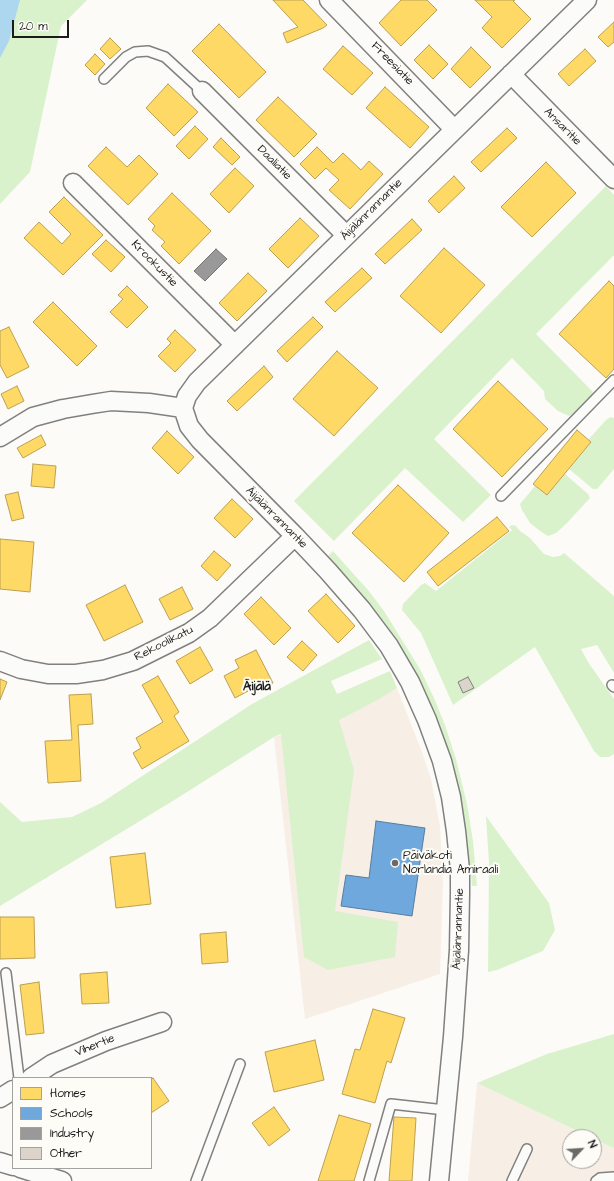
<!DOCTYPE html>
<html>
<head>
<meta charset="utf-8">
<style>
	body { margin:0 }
	#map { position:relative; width:614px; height:1181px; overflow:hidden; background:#fcfbf8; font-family:"Architects Daughter",sans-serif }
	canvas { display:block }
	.legend { position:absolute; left:12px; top:1077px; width:140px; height:92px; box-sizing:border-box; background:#fdfcf7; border:1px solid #a3a29f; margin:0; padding:5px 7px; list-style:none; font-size:12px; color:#1c1c1c }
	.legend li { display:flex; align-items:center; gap:8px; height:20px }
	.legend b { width:20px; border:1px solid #a3a29f }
	.north { position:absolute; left:562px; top:1129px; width:40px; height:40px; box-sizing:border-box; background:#fdfcf7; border:1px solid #a3a29f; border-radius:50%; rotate:65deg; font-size:11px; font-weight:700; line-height:16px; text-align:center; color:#1c1c1c }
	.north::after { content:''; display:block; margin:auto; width:14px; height:18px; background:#6a6a69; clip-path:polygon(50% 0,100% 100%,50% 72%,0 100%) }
	.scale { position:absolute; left:12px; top:20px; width:57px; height:18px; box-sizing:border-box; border:2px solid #1c1c1c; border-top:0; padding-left:5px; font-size:12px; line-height:14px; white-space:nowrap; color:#1c1c1c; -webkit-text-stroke:3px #fdfcf7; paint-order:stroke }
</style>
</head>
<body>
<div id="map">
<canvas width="614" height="1181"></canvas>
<ul class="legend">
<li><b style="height:11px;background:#ffd966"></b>Homes</li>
<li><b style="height:11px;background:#6fa8dc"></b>Schools</li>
<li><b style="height:11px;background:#999"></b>Industry</li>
<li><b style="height:11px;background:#dcd3cb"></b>Other</li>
</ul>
<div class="north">N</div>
<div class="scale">20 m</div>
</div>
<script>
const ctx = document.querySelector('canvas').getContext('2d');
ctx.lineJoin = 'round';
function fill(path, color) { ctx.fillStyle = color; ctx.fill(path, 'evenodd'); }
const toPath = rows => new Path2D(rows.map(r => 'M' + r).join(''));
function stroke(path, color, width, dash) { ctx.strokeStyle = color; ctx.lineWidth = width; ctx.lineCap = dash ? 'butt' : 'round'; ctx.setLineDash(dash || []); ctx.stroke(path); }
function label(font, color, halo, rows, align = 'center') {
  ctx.font = font + ' "Architects Daughter",sans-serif'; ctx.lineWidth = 4; ctx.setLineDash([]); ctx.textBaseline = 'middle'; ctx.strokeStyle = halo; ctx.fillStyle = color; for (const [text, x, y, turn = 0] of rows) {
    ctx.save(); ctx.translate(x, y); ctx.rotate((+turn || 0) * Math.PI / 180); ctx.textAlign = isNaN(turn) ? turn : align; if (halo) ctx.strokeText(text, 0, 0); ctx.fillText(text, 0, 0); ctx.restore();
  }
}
fill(toPath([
	[397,688,422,752,431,779,440,826,443,883,440,974,305,1019,274,737,338,720,378,700],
	[477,1083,590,1137,570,1137,570,1161,594,1161,594,1139,614,1148,614,1181,468,1181]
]), '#f7eee6');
fill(toPath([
	[0,0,87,0,61,26,30,172,0,204],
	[606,186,614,195,614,256,613,256,536,334,593,392,589,399,576,412,569,416,558,411,545,399,544,391,512,358,434,439,491,495,463,522,405,468,334,541,294,501],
	[611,417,614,418,614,469,597,489,593,489,569,469,591,442,588,440,606,420],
	[565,474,588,494,590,498,566,524,556,533,548,536,540,531,530,523,522,510,520,504,535,486,547,495],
	[512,525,516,526,520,531,530,538,544,554,553,557,560,556,564,553,614,596,614,673,597,645,581,649,588,662,614,699,614,754,609,757,600,757,594,751,535,647,453,705,421,633,402,610,403,604,421,585,425,583,436,591,512,530,509,527],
	[333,551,368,590,384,611,420,669,434,698,445,725,456,759,467,804,473,841,477,886,472,886,471,872,460,806,413,673,394,638,379,616,363,595,328,556],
	[369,640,382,659,331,681,337,694,390,671,397,688,378,700,339,720,354,770,335,911,398,922,395,957,328,970,304,957,281,734,274,737,176,799,0,906,0,802,22,822,72,817,101,803,252,704],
	[486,816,549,903,555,930,543,951,497,970,488,972,489,863],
	[614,1034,614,1148,594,1139,594,1137,590,1137,477,1083,547,1054]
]), '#d9f2cc');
fill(toPath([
	[0,0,20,0,9,41,0,58]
]), '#acd7ee');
const homes = toPath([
	[273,0,303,0,327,25,323,28,287,43,283,33,298,27,273,0],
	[401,0,427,0,437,10,401,46,379,23,401,0],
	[475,0,515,0,513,1,531,19,502,48,482,28,492,17,475,0],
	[614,22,614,42,608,47,598,37,614,22],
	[219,24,266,72,239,98,192,51,219,24],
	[110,38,121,49,110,59,100,49,110,38],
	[429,45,448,64,433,79,414,60,429,45],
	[343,46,373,73,352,95,323,69,343,46],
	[471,47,491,67,470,88,451,69,471,47],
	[585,49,596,61,569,86,558,74,585,49],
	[95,54,105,64,95,75,85,65,95,54],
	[168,84,198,112,174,136,146,108,168,84],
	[385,87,429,127,410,148,366,108,385,87],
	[278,97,317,134,294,157,256,120,278,97],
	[195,126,208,139,189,159,176,146,195,126],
	[507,128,517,138,481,172,471,162,507,128],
	[221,138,240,157,232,165,213,147,221,138],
	[106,147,127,167,139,155,158,174,128,205,88,166,106,147],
	[317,147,333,163,343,153,361,170,369,161,383,174,350,209,329,190,339,180,326,168,315,179,300,164,317,147],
	[546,162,576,193,532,237,501,207,546,162],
	[235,168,254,186,229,213,210,194,235,168],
	[454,176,465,188,439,213,428,201,454,176],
	[172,193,211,231,179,264,161,246,165,242,152,230,155,226,148,219,172,193],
	[64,197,103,235,63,275,24,238,39,222,62,244,71,234,49,212,64,197],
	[300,218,319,236,288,268,269,249,300,218],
	[412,219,422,230,385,264,375,254,412,219],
	[106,240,125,257,111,272,92,254,106,240],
	[444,248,485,285,441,333,400,296,444,248],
	[362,268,372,278,335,312,325,302,362,268],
	[248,273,267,291,237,321,219,303,248,273],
	[609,281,614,286,614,369,606,378,559,334,609,281],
	[127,286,148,307,127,328,110,312,123,299,118,295,127,286],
	[53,302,97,346,77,366,33,322,53,302],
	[313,317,323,327,287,362,277,351,313,317],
	[9,327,29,367,7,378,0,365,0,331,9,327],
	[175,330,196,350,175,372,158,356,171,343,167,339,175,330],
	[337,351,378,388,334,436,293,399,337,351],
	[264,366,273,377,237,411,227,401,264,366],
	[498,381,548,429,502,477,453,429,498,381],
	[17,386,24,401,8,409,1,394,17,386],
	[577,430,591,442,547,495,533,484,577,430],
	[167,431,194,457,178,474,152,448,167,431],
	[41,435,46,445,23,458,17,448,41,435],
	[33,464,56,466,54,488,31,486,33,464],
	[398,485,449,533,404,582,352,533,398,485],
	[18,492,24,518,12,521,5,495,18,492],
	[232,499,253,519,235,538,214,518,232,499],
	[497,517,509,531,438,586,427,572,497,517],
	[0,539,34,542,30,592,0,589,0,539],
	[214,551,231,565,217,581,201,566,214,551],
	[125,585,143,622,104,641,86,605,125,585],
	[182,587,193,609,170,620,159,599,182,587],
	[326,594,355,626,338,643,308,611,326,594],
	[261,597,291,628,274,645,244,614,261,597],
	[302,641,317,655,303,671,287,657,302,641],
	[200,647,213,670,190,684,176,661,200,647],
	[256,650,273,683,252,694,250,690,235,698,224,676,239,668,235,660,256,650],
	[158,676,179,712,174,716,189,741,142,769,133,753,141,748,136,738,163,722,142,685,158,676],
	[0,679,7,682,0,700,0,679],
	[91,694,93,724,78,725,81,781,48,783,45,741,72,740,69,695,91,694],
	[145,853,151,904,116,908,110,857,145,853],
	[0,917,34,917,35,958,0,959,0,917],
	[226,932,228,962,202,964,200,934,226,932],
	[107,972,109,1003,82,1004,80,974,107,972],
	[39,982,44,1033,26,1035,20,985,39,982],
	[373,1009,405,1018,391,1063,387,1061,375,1103,342,1094,355,1049,360,1050,373,1009],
	[315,1040,324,1080,274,1092,265,1052,315,1040],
	[153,1078,169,1101,151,1113,151,1080,153,1078],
	[274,1107,290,1130,269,1146,252,1123,274,1107],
	[339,1115,371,1124,354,1181,318,1181,339,1115],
	[394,1117,416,1118,412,1181,389,1181,394,1117]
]);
fill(homes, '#ffd966');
stroke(homes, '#bba050', 1);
const schools = toPath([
	[376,821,425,828,412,916,341,906,346,875,369,878,376,821]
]);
fill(schools, '#6fa8dc');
stroke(schools, '#567ea2', 1);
const industry = toPath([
	[216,249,227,259,205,281,194,271,216,249]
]);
fill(industry, '#999');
stroke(industry, '#747474', 1);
const building = toPath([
	[468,677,474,688,463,693,458,682,468,677]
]);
fill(building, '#dcd3cb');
stroke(building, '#81807f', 1);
const lane = toPath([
	[104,79,126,57,135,52,148,51,165,57,202,91],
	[501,496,614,380],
	[612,685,614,687],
	[6,973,19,1078],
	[196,1181,240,1064],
	[369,1181,391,1104,445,1110],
	[512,1181,527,1149],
	[596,1181,600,1178,614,1177]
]);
const street = toPath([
	[329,0,454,129],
	[511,74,614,179],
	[202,91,346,235],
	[73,183,235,345],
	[0,437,33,417,63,409,92,404,111,401,149,403,183,408],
	[0,661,21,669,48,674,76,674,103,670,133,661,189,633,210,618,295,536],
	[31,1078,52,1064,106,1041,162,1022],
	[0,1098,13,1090],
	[0,1162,13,1166],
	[20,1168,62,1181],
	[439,1181,453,1037,459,950,460,893,460,870,456,831,451,797,442,761,427,720,410,682,389,646,362,610,328,571,295,536,200,440,189,426,183,408,187,396,197,382,587,0]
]);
stroke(lane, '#81807f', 12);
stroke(street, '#81807f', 21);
stroke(lane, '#fbfbf9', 9);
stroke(street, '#fbfbf9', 18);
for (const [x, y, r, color] of [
	[395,863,4,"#6a6a69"]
]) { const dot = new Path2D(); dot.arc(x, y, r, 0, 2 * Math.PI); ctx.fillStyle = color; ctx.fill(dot); stroke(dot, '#fdfcf7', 1.5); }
label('12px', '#1c1c1c', '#fdfcf7', [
	["Freesiatie",392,64,46],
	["Ansaritie",562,127,45],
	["Daaliatie",274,163,45],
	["Äijälänrannantie",372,210,-45],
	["Krookustie",154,264,45],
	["Äijälänrannantie",276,518,45],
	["Rekoolikatu",164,644,-27],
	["Äijälänrannantie",459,929,-88],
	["Vihertie",95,1046,-22]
]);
label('12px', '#1c1c1c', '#fdfcf7', [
	["Päiväkoti",403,856],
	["Norlandia Amiraali",403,870]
], 'left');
label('bold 13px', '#1c1c1c', '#fdfcf7', [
	["Äijälä",257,687]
]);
</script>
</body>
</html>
